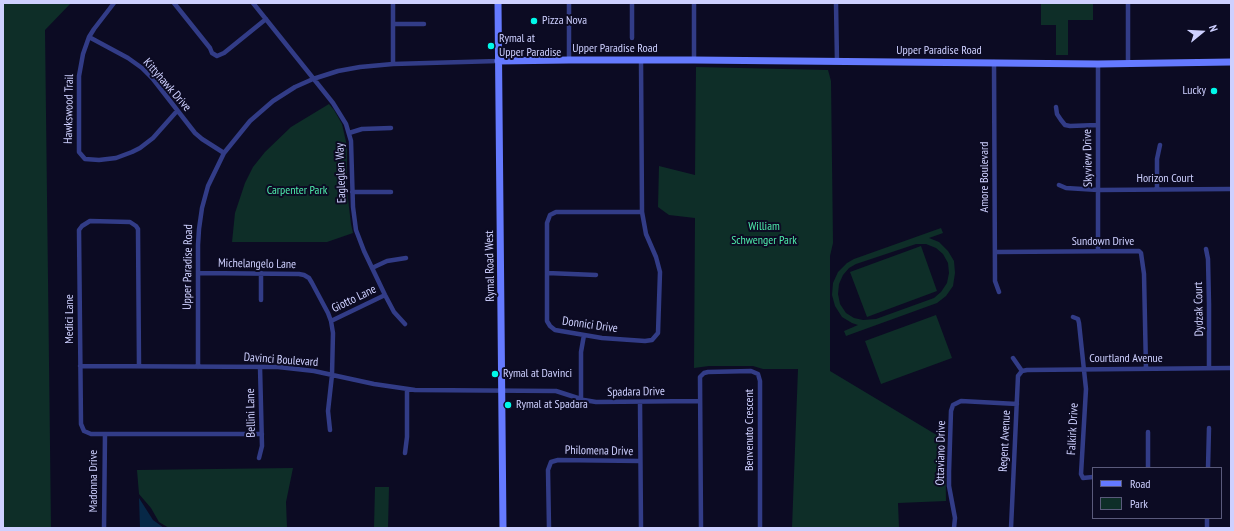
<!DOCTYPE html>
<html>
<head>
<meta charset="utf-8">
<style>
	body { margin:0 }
	#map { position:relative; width:1234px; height:531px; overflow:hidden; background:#0c0b23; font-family:"PT Sans Narrow",sans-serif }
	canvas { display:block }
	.frame { position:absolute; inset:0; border:4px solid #ced0ff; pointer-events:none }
	.legend { position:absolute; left:1092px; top:467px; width:130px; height:52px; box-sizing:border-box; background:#0c0b23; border:1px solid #5a5a7b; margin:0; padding:5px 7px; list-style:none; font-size:12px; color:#ced0ff }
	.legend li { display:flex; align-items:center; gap:8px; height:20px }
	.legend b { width:20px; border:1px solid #5a5a7b }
	.north { position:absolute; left:1182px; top:12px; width:40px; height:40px; -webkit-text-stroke:3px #0c0b23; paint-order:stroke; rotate:72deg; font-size:11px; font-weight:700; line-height:16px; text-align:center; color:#ced0ff }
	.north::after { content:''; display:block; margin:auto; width:14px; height:18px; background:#ced0ff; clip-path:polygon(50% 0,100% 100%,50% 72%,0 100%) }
</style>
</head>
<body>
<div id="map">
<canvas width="1234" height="531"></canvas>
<div class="frame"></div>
<ul class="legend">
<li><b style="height:5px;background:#657aff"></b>Road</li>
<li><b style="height:11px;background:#0e2e28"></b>Park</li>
</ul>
<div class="north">N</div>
</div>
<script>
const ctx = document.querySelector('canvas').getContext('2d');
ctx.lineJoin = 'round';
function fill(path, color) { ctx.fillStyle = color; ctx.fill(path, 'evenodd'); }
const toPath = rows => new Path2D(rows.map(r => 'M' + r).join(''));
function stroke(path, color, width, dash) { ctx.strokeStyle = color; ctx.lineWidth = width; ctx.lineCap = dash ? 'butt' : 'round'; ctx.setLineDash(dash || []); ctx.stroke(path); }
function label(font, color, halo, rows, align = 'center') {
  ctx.font = font + ' "PT Sans Narrow",sans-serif'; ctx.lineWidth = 4; ctx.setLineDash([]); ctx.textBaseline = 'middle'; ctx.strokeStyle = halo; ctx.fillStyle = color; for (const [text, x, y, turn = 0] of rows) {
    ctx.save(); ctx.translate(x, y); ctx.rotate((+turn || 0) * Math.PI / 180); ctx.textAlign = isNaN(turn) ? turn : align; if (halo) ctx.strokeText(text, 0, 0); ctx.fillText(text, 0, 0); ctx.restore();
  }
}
fill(toPath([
	[3,3,71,3,45,30,51,528,3,528],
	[1041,3,1093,3,1093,20,1068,20,1068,55,1056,55,1056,25,1041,25],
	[696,67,828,70,831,81,833,243,830,256,830,371,945,440,946,501,898,503,899,528,792,528,798,369,763,369,753,366,709,366,694,368,695,218,669,215,658,207,659,166,695,175],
	[329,104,334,110,342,124,347,146,347,190,351,224,353,233,327,242,232,242,235,213,245,183,253,167,265,152,291,127],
	[941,228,943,233,929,238,939,242,948,251,954,261,955,273,953,286,946,296,937,303,846,336,844,331,858,325,852,323,842,317,835,306,832,295,833,283,838,272,847,263,854,259],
	[916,244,926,244,936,248,943,254,948,263,949,273,947,283,941,292,934,298,876,319,863,320,854,318,846,313,840,304,838,294,839,284,843,275,849,268,856,264],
	[921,246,937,291,867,317,850,272],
	[936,315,952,358,881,384,865,341],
	[293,468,286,502,287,528,169,528,159,522,151,508,139,494,137,470],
	[375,487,389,487,388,528,374,528]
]), '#0e2e28');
fill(toPath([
	[139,498,153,520,164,528,140,528]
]), '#072847');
stroke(toPath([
	[114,3,94,29,89,37,83,54,79,76,79,152,85,159,99,160,116,158,132,152,140,148,153,138,177,111],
	[174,3,210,48,212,53,217,56,224,53,266,19],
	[253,3,333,103,346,124,351,141,353,207,356,230,364,251,385,295,394,312,405,324],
	[393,3,393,64],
	[569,3,569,60],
	[632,3,632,38],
	[694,3,694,60],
	[836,3,837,62],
	[393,24,424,24],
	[89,37,128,58,142,68,153,79,195,133,202,139,224,153],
	[641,60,642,212,646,234,656,257,660,272,658,333,652,340,645,341,602,338,555,330,550,326,547,321,547,223,550,215,556,212,642,212],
	[994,62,995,281,999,292],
	[1128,63,1128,3],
	[1098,64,1098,251],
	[1056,107,1057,114,1061,120,1065,125,1070,126,1097,125],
	[349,133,362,129,391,128],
	[1059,185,1066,188,1098,190,1231,189],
	[1157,189,1157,159,1160,145],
	[352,192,391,192],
	[1206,249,1208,259,1209,304,1209,368],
	[996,252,1139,251,1141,253,1144,274,1146,369],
	[372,268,387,261,406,258],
	[198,273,299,274,304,275,309,278,312,283,328,313,331,321,333,333,332,375,328,411,330,430],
	[547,273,596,275],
	[261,300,261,273],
	[1073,317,1078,319,1079,323,1086,389,1081,474,1083,478,1093,477],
	[331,321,385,295],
	[1013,358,1022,371],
	[80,366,278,367,314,371,374,384,415,390,556,391,584,400,596,402,700,401],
	[139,366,138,229,136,226,130,222,90,221,82,226,79,230,81,424,84,431,91,434,262,434],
	[198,367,198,245,199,229,202,208,208,186,224,153,250,121,273,101,295,87,313,79,338,71,360,67,393,64,498,61],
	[1022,371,1027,370,1231,368],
	[581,399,581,352,584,335],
	[640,402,641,528],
	[405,453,407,437,407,389],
	[259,458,262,446,260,367],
	[1148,468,1148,432],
	[1208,468,1209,428],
	[104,528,105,434],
	[549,528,548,470,551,462,558,460,640,461],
	[701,528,700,377,704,373,708,372,751,371,758,374,760,381,760,528],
	[954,528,955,518,949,486,949,472,951,411,953,405,961,401,1017,404],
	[1011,528,1018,376,1022,371],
	[1207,528,1207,518]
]), '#323c87', 4.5);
stroke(toPath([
	[498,3,503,528],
	[498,61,569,60,694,60,1098,64,1231,62]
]), '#657aff', 7);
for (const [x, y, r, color] of [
	[534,21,4,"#00f9ea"],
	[491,46,4,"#00f9ea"],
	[1214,91,4,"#00f9ea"],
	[495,374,4,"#00f9ea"],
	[508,405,4,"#00f9ea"]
]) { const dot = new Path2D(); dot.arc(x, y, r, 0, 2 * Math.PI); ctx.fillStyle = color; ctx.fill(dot); stroke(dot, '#0c0b23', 1.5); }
label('12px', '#ced0ff', '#0c0b23', [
	["Pizza Nova",542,21],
	["Rymal at",499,39],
	["Upper Paradise",499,53],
	["Lucky",1206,91,"right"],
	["Rymal at Davinci",503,374],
	["Rymal at Spadara",516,405]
], 'left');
label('12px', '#ced0ff', '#0c0b23', [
	["Upper Paradise Road",615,49],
	["Upper Paradise Road",939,51],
	["Kittyhawk Drive",167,85,49],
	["Hawkswood Trail",69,109,-89],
	["Skyview Drive",1088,158,-91],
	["Eagleglen Way",341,173,-92],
	["Amore Boulevard",985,177,-90],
	["Horizon Court",1165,179],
	["Sundown Drive",1103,242],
	["Michelangelo Lane",257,264,1],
	["Rymal Road West",490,266,-91],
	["Upper Paradise Road",188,267,-89],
	["Giotto Lane",354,299,-26],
	["Dydzak Court",1199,309,-91],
	["Medici Lane",70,319,-90],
	["Donnici Drive",590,325,8],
	["Courtland Avenue",1126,359],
	["Davinci Boulevard",281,360,4],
	["Spadara Drive",636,392,-1],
	["Bellini Lane",251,413,-91],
	["Falkirk Drive",1073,429,-87],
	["Benvenuto Crescent",750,430,-90],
	["Regent Avenue",1005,441,-87],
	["Philomena Drive",599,451,1],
	["Ottaviano Drive",941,453,-89],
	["Madonna Drive",94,481,-90]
]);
label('12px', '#4eebab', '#0c0b23', [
	["Carpenter Park",297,191],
	["William",764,227],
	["Schwenger Park",764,241]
]);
</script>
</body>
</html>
